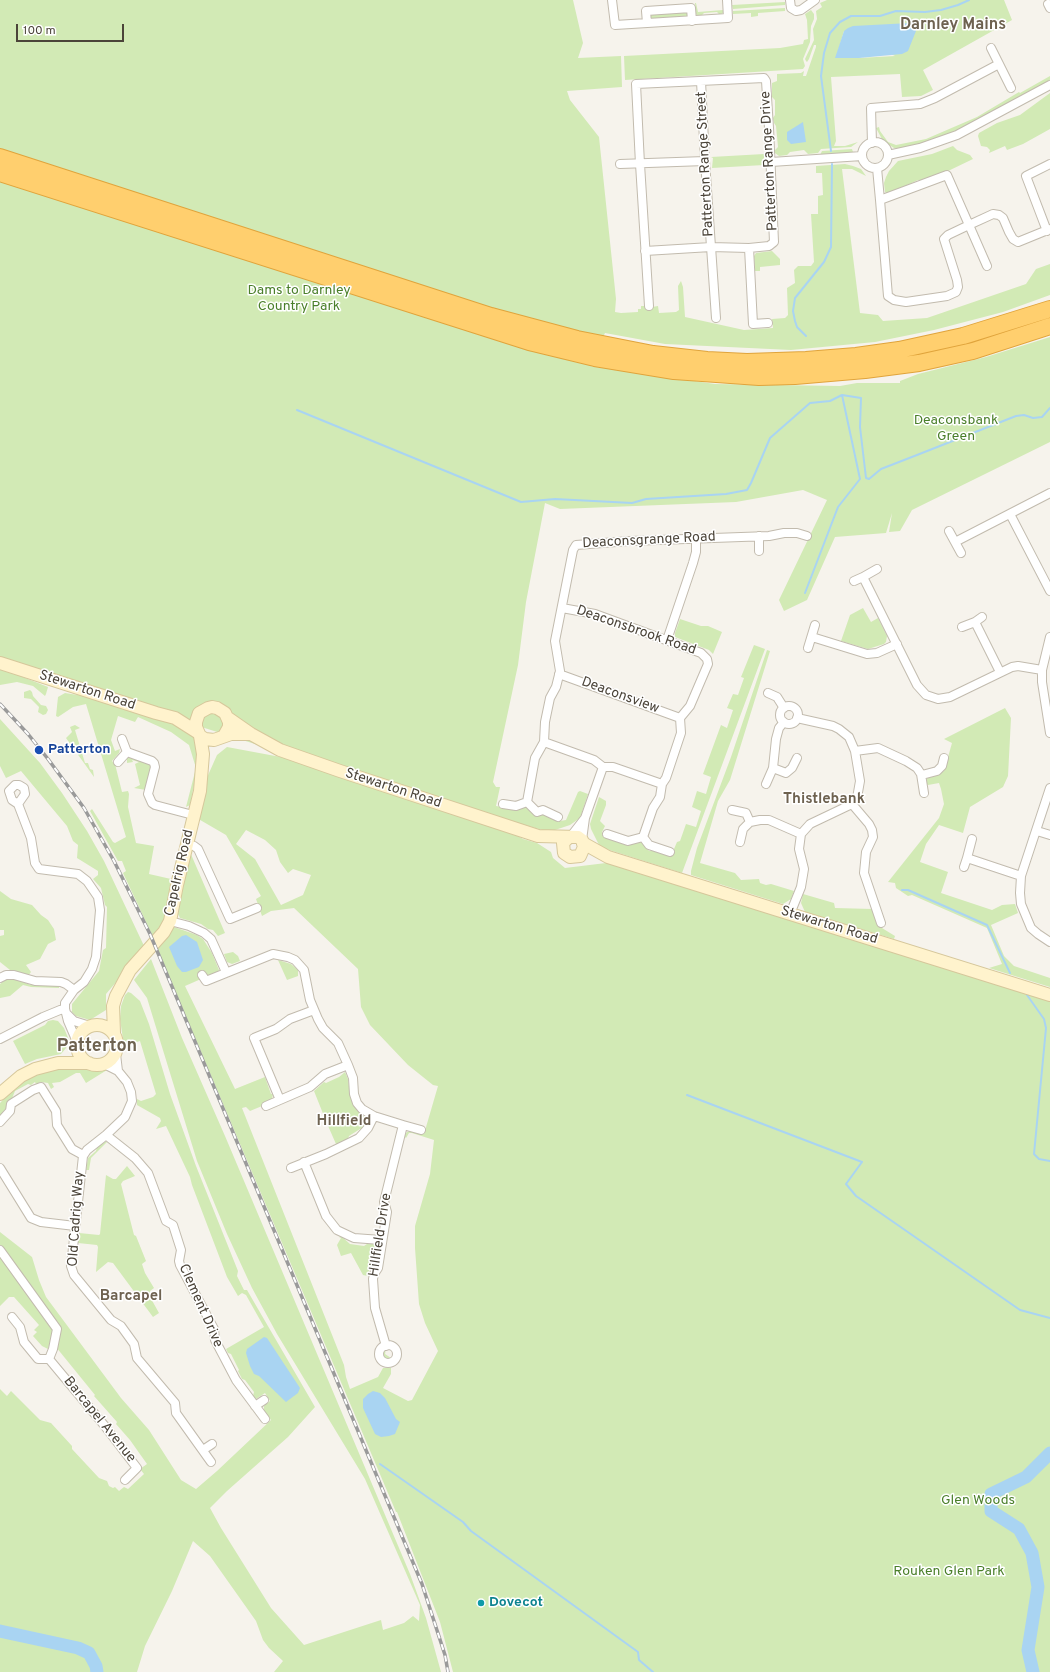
<!DOCTYPE html>
<html>
<head>
<meta charset="utf-8">
<style>
	body { margin:0 }
	#map { position:relative; width:1050px; height:1672px; overflow:hidden; background:#f6f3ec; font-family:Overpass,sans-serif }
	canvas { display:block }
	.scale { position:absolute; left:16px; top:24px; width:108px; height:18px; box-sizing:border-box; border:2px solid #4b4439; border-top:0; padding-left:5px; font-size:12px; line-height:14px; white-space:nowrap; color:#4b4439; -webkit-text-stroke:3px #fff; paint-order:stroke }
</style>
</head>
<body>
<div id="map">
<canvas width="1050" height="1672"></canvas>
<div class="scale">100 m</div>
</div>
<script>
const ctx = document.querySelector('canvas').getContext('2d');
ctx.lineJoin = 'round';
function fill(path, color) { ctx.fillStyle = color; ctx.fill(path, 'evenodd'); }
const toPath = rows => new Path2D(rows.map(r => 'M' + r).join(''));
function stroke(path, color, width, dash) { ctx.strokeStyle = color; ctx.lineWidth = width; ctx.lineCap = dash ? 'butt' : 'round'; ctx.setLineDash(dash || []); ctx.stroke(path); }
function label(font, color, halo, rows, align = 'center') {
  ctx.font = font + ' Overpass,sans-serif'; ctx.lineWidth = 3; ctx.setLineDash([]); ctx.textBaseline = 'middle'; ctx.strokeStyle = halo; ctx.fillStyle = color; for (const [text, x, y, turn = 0] of rows) {
    ctx.save(); ctx.translate(x, y); ctx.rotate((+turn || 0) * Math.PI / 180); ctx.textAlign = isNaN(turn) ? turn : align; if (halo) ctx.strokeText(text, 0, 0); ctx.fillText(text, 0, 0); ctx.restore();
  }
}
fill(toPath([
	[0,0,573,0,583,43,578,58,621,56,622,87,567,91,570,100,599,137,616,299,615,312,621,313,638,312,638,309,641,309,641,306,645,306,646,308,658,306,659,313,676,312,679,310,678,286,681,281,683,287,685,317,744,330,773,328,772,319,785,318,788,315,787,288,795,283,794,270,798,266,811,266,814,262,811,214,818,214,818,196,823,195,822,173,816,173,816,166,845,164,853,166,861,169,866,176,852,169,842,169,860,313,878,315,883,321,927,318,1026,284,1036,269,1050,264,1050,295,1003,312,934,330,875,342,791,350,665,344,605,333,590,366,715,384,840,386,857,383,900,383,900,381,918,374,986,357,1050,337,1050,442,912,510,900,531,889,532,892,513,886,533,835,537,807,600,784,611,779,600,827,500,803,490,736,502,560,509,545,503,526,602,518,665,493,782,496,787,500,787,496,806,516,809,526,806,560,821,566,820,578,792,580,791,588,794,580,818,570,825,549,832,340,771,0,663],
	[827,0,1004,0,1012,20,923,70,933,90,921,96,902,97,900,74,831,77,836,141,834,146,845,146,858,142,851,147,821,149,818,153,808,154,804,150,790,152,787,155,779,156,775,153,775,150,778,147,776,126,774,123,773,118,775,115,775,100,772,97,772,83,777,81,777,74,801,73,804,71,803,76,806,76,816,47,816,45,814,45,809,59,807,62,806,61,805,59,814,40,813,29,817,19,816,11,822,7,820,3],
	[844,31,895,56,859,58,836,58],
	[785,2,785,5,733,9,732,5],
	[695,3,696,3,698,12,723,10,723,13,720,15,717,12,704,13,701,16,698,16,696,14],
	[785,8,785,11,758,13,758,16,751,17,751,13,733,14,733,11],
	[811,10,814,14,814,19,811,26,810,42,803,59,805,66,803,69,625,80,624,56,780,48,803,44,804,40,808,39,807,20,805,14],
	[687,11,688,17,650,19,650,14],
	[1050,76,1050,81,958,131,921,144,901,148,894,148,883,141,876,128,879,127,880,131,888,142,896,145,926,139,977,117,1019,92,1020,93],
	[1050,93,1050,129,1023,144,1007,150,1005,146,989,153,990,150,987,147,981,146,978,136,979,133,997,123,1020,115],
	[953,146,957,150,970,155,973,159,946,172,942,173,922,181,918,180,888,194,885,192,884,183,886,177,889,171,898,161,932,154],
	[852,149,853,152,849,153,820,155,822,151],
	[764,154,764,165,712,168,713,158,711,157],
	[772,251,780,259,780,265,760,267,760,271,755,271,754,256,756,253],
	[863,608,871,622,878,618,887,636,886,642,884,644,868,649,841,641,850,615],
	[680,619,701,626,708,626,722,632,713,654,709,650,675,637,675,633],
	[754,645,765,649,682,873,600,847,591,829,590,824,599,797,606,801,606,805,600,821,605,826,602,832,603,836,626,844,641,841,648,850,650,851,654,849,666,852,667,856,671,856,677,842,680,841,686,824,696,827,701,811,692,807,697,791,706,794,711,777,703,774,721,725,727,728,733,710,727,708,733,694,738,695,744,678,741,677],
	[767,650,770,651,730,780,718,801,700,863,735,873,741,880,759,879,760,883,766,885,771,884,794,891,791,899,783,904,691,875,691,871,697,848,731,757],
	[0,668,48,687,46,694,45,696,33,686,17,682,0,685],
	[30,690,32,692,33,696,41,705,46,706,48,710,46,714,43,715,38,712,39,707,31,699,24,698,24,692],
	[65,693,84,696,179,726,193,736,198,745,197,770,190,805,186,807,196,768,189,745,171,732,138,717,135,722,118,716,111,740,115,751,120,749,119,753,112,761,115,764,122,792,128,791,129,794,128,807,136,843,154,846,149,874,171,879,165,919,159,932,153,937,123,873,126,871,122,861,118,861,90,811,92,809,113,842,115,843,126,837,86,704,73,707,58,717,56,716,58,697],
	[1005,708,1011,718,1008,776,1003,787,970,807,963,833,939,825,926,844,920,862,948,872,941,893,992,910,1002,905,1015,904,1018,913,991,925,1004,956,1014,966,1050,978,1050,987,989,968,1002,964,987,928,912,895,908,896,896,888,895,883,888,882,939,818,944,804,941,789,939,783,928,785,925,782,928,777,944,771,952,743,944,739],
	[0,719,40,763,62,793,87,831,104,861,145,948,106,994,106,1010,90,1020,76,1016,72,1012,72,1004,99,971,103,950,106,948,107,907,105,905,101,888,93,879,98,875,98,871,77,858,78,845,73,841,67,826,21,771,6,778,0,766],
	[75,725,80,728,75,730,85,763,88,763,90,769,93,770,94,777,66,738,72,732,70,727],
	[227,747,286,758,344,776,510,831,523,839,537,843,551,852,553,858,565,868,606,863,688,888,690,886,1050,1000,1050,1672,453,1672,440,1622,397,1512,396,1512,157,948,166,939,174,927,197,935,203,939,212,953,219,970,217,974,201,979,185,986,235,1089,265,1077,271,1094,273,1094,272,1099,262,1106,250,1111,246,1107,242,1108,344,1365,346,1377,350,1389,378,1377,383,1368,391,1368,391,1374,383,1388,408,1401,412,1400,438,1351,425,1323,419,1304,415,1248,415,1226,430,1174,434,1140,412,1133,409,1133,406,1138,404,1136,407,1132,412,1131,424,1134,438,1086,433,1085,408,1065,370,1025,361,1007,358,969,294,908,271,911,262,916,256,899,261,896,226,835,195,817,205,782,217,755],
	[246,830,265,840,276,850,280,862,288,873,293,869,311,875,303,895,281,905,255,859,236,844],
	[127,757,130,757,149,763,151,766,151,769,146,790,134,788,140,785,135,764,139,762,132,760,133,762,127,763],
	[190,852,225,933,218,936,213,930,208,929,201,924,180,918,178,914],
	[0,891,11,899,32,905,41,915,48,920,54,929,56,940,48,944,40,959,26,965,31,972,28,976,10,970,0,962,0,936,4,935,4,930,0,930],
	[803,894,834,903,835,908,873,909,877,925,895,936,894,939,805,912,801,903],
	[233,952,238,956,240,961,232,964,227,962,224,954],
	[151,959,182,1038,225,1136,410,1574,426,1618,441,1672,274,1672,283,1661,269,1648,263,1640,256,1621,210,1556,193,1541,172,1591,145,1646,137,1672,0,1672,0,1389,7,1396,11,1391,40,1420,51,1423,72,1446,72,1449,99,1478,107,1481,109,1486,113,1488,115,1487,119,1491,124,1487,128,1489,144,1474,140,1469,147,1464,130,1440,116,1424,117,1422,94,1396,95,1395,56,1347,60,1329,0,1245,0,1232,32,1257,39,1280,46,1297,121,1398,149,1430,181,1480,196,1489,217,1471,271,1420,264,1411,264,1406,270,1401,265,1393,256,1399,253,1396,254,1392,245,1380,242,1379,238,1371,239,1370,231,1354,228,1353,226,1349,264,1327,246,1295,242,1293,238,1296,227,1277,192,1185,190,1177,166,1126,156,1129,161,1121,160,1118,137,1105,137,1099,141,1101,153,1097,156,1094,140,1041,124,1046,120,1019,121,1006,125,995,128,992,131,993,140,1001,149,1024,170,1094,196,1166,238,1271,237,1276,244,1290,247,1290,315,1407,288,1437,227,1491,210,1508,221,1528,271,1608,304,1645,381,1620,383,1630,404,1623,413,1616,419,1621,420,1605,365,1479,277,1334,252,1288,227,1234,197,1161,147,998,134,980],
	[278,960,291,964,298,970,298,976,287,980],
	[9,977,31,985,59,986,59,988,31,987,23,985,10,996,0,998,0,984],
	[53,1020,58,1021,64,1028,69,1040,66,1048,61,1054,37,1059,25,1064,13,1041,45,1025,48,1021],
	[81,1068,107,1070,86,1083,80,1073,76,1073,60,1082,52,1083,54,1087,51,1089,48,1083,41,1082,36,1084,35,1082,31,1085,28,1084,15,1091,7,1111,0,1118,0,1103,17,1085,25,1079,51,1070],
	[345,1072,348,1079,350,1094,353,1104,359,1112,367,1119,367,1120,365,1125,366,1128,360,1129,349,1136,347,1142,336,1144,325,1119,321,1120,320,1118,324,1116,314,1091,324,1082,326,1083,339,1077],
	[105,1142,107,1142,91,1158,89,1170,86,1170,88,1158,96,1151,97,1147],
	[127,1166,135,1176,123,1181,121,1184,134,1235,136,1236,146,1261,142,1264,145,1273,154,1288,150,1291,149,1295,159,1313,153,1317,113,1263,108,1262,96,1272,98,1247,97,1245,78,1243,79,1233,99,1235,100,1234,106,1175,113,1179,116,1179],
	[341,1236,350,1244,364,1246,367,1244,375,1244,375,1252,372,1254,371,1262,373,1266,368,1272,368,1276,363,1275,351,1253,341,1256,337,1245,341,1238,339,1237],
	[0,1254,53,1331,48,1349,42,1346,33,1336,37,1332,34,1330,39,1325,14,1297,9,1297,0,1306],
	[386,1349,385,1354,391,1358,394,1354,394,1358,390,1361,384,1360,382,1358,383,1350]
]), '#d2eab5');
fill(toPath([
	[910,23,914,25,916,31,908,51,902,54,859,58,835,58,844,31,848,28,853,26],
	[803,122,806,142,791,144,787,140,787,132],
	[186,935,197,942,203,960,199,967,186,972,182,972,177,966,169,947,182,936],
	[264,1337,267,1338,300,1388,298,1393,286,1402,259,1376,254,1374,250,1366,246,1353,247,1349],
	[373,1391,380,1393,385,1398,396,1419,400,1422,395,1434,389,1436,381,1437,375,1434,363,1408,363,1399,368,1394]
]), '#a9d4f2');
stroke(toPath([
	[831,151,821,76,824,53,830,33,840,22,851,16,880,16,896,11,925,12,941,10,958,5,969,0],
	[806,336,797,327,795,321,793,311,795,298,824,262,831,247,832,164],
	[297,410,521,502,555,499,632,503,646,499,726,494,747,490,751,483,770,438,810,403,830,401,842,395,861,398,860,427,866,478,869,479,881,469,917,455,1016,416,1024,415,1033,418,1042,417,1050,408],
	[805,593,838,507,860,479,842,395],
	[902,890,908,890,987,925,1010,973],
	[1027,995,1044,1019,1046,1028,1034,1154,1039,1159,1050,1161],
	[687,1095,862,1162,846,1184,856,1196,1020,1310,1050,1318],
	[380,1464,463,1522,471,1531,638,1652,639,1660,653,1672]
]), '#a9d4f2', 2);
stroke(toPath([
	[0,1631,78,1648,89,1653,96,1666,97,1672],
	[1033,1672,1028,1650,1038,1587,1032,1553,1019,1529,991,1511,991,1494,1026,1477,1050,1453]
]), '#a9d4f2', 13);
const street = toPath([
	[612,0,615,25,728,18,727,0],
	[790,0,791,8,796,11,801,10,815,0],
	[1048,4,1050,8],
	[647,23,646,11,691,8,692,21],
	[991,48,1011,88],
	[701,81,705,161,716,318],
	'862 155a13 13 0 1 1 26 0a13 13 0 1 1-26 0Z',
	[872,143,871,108,920,104,935,98,999,64],
	[888,155,920,148,957,135,1050,85],
	[771,162,862,156],
	[620,164,705,161],
	[877,168,880,200],
	[1047,231,1026,176,1050,164],
	[749,248,753,324,768,323],
	[645,251,711,247,749,248,769,246,774,242,769,128,766,81,764,78,636,84,640,164,649,306],
	[987,266,969,225,947,175,880,200,888,296,894,300,906,302,947,296,956,292,958,287,957,280,944,239,948,235,969,225,993,214,999,215,1003,218,1009,232,1013,239,1018,242,1050,229],
	[1010,514,1050,591],
	[949,531,961,553],
	[955,542,1050,493],
	[759,551,759,536],
	[877,569,863,577,917,685,926,695,938,699,950,697,1012,667,1018,666,1042,670],
	[854,581,863,577],
	[562,608,595,614,701,653,707,659,708,664,690,706,680,718,681,733,666,778,662,784,660,797,653,808,643,837,649,845,670,852],
	[975,622,1000,672],
	[962,627,975,622,982,617],
	[812,637,867,654,877,653,897,644],
	[1050,637,1042,670,1042,682,1050,733],
	[667,640,693,563,696,552,696,538],
	[808,648,815,625],
	[559,674,680,718],
	[768,693,777,697,784,708],
	'780 715a9 9 0 1 1 18 0a9 9 0 1 1-18 0Z',
	[122,739,127,752,152,761,154,763,155,767,148,794,152,803,155,805,193,815],
	[544,742,594,760,603,767,613,767,662,784],
	[855,751,878,748,906,761,917,768,921,774,924,793],
	[118,762,127,752],
	[773,768,786,773,792,768,797,758],
	[922,775,937,771,942,766,944,758],
	[766,784,773,768,776,739,779,728,784,722],
	[1050,788,1021,876,1020,893,1021,904,1031,928,1038,934,1050,942],
	[18,804,25,794,24,788,19,785,15,785,9,791,12,800,18,804,31,838,35,863,39,869,78,874,87,881,98,897,100,910,96,957,92,969,84,982,74,990,65,1003,65,1009,68,1021,77,1042],
	[503,804,516,806,527,802],
	[852,804,869,824,872,830,873,837,866,852,864,873,881,923],
	[732,810,746,813,750,822],
	[558,817,543,810,537,812,527,802,535,758,544,742,545,722,550,698,556,687,560,671,555,641,573,550,576,545,630,541,769,536,784,533,797,533,807,536],
	[1037,831,1050,835],
	[607,834,628,841,643,837],
	[571,836,585,818],
	[972,839,967,858,1021,876],
	[582,840,585,818,603,767],
	[740,842,743,829,750,822,760,820,769,820,801,834],
	[186,844,194,846,198,849,230,919,257,908],
	[964,867,967,858],
	[790,914,801,887,804,869,799,849,801,834,810,824,852,804,857,798,860,781,855,751,849,737,839,729,833,726,797,718],
	[170,921,189,926,204,933,211,939,226,972],
	[202,975,206,981,273,954,288,957,295,960,304,970,310,1000,318,1019,323,1028,338,1043,348,1065,353,1078,354,1094,357,1103,362,1109,374,1116,403,1125,384,1202,387,1212,378,1268,374,1274,373,1279,375,1308,386,1346],
	[0,978,6,975,14,975,35,981,61,982,66,984,74,990],
	[67,1014,74,1021,90,1026],
	[0,1039,43,1017,60,1010,65,1009],
	[116,1054,118,1071,127,1082,131,1092,132,1101,125,1117,106,1135,87,1150,83,1156,71,1266,74,1275,111,1320,121,1326,134,1344,137,1358,175,1403,176,1413,211,1462],
	[104,1064,118,1071],
	[280,1100,254,1038,276,1029,290,1019,314,1010],
	[266,1106,310,1087,325,1074,348,1065],
	[0,1122,10,1111,11,1104,33,1090,41,1087,56,1111,57,1125,72,1149,83,1155],
	[403,1125,421,1130],
	[106,1135,135,1158,148,1173,166,1221,173,1225,181,1250,179,1261,180,1265,214,1329,215,1340,236,1380,265,1419],
	[304,1162,326,1216,337,1230,354,1238,381,1240],
	[0,1168,31,1218,41,1222,75,1226],
	[291,1168,326,1154,359,1138,368,1128,374,1116],
	[0,1250,57,1329,53,1349,49,1359,104,1425,137,1468,125,1480],
	[12,1317,20,1327,24,1342,38,1359,49,1359],
	'379 1354a9 9 0 1 1 18 0a9 9 0 1 1-18 0Z',
	[255,1406,264,1400],
	[203,1450,212,1444]
]);
const secondary = toPath([
	[0,663,156,713,175,718,197,732],
	[228,718,251,734,280,750,340,771,538,836,578,837,582,840,584,847,580,856,570,857,564,853,563,843,568,838],
	[224,736,229,727,229,722,225,713,217,708,212,707,208,708,199,713,196,722,196,727,200,736,205,739,214,740,231,734,250,734],
	[583,843,608,857,1050,995],
	'77 1045a20 20 0 1 1 40 0a20 20 0 1 1-40 0Z',
	[114,1033,113,1006,116,996,130,970,164,932,170,921,177,885,200,791,203,754,200,736],
	[0,1094,21,1076,35,1069,58,1063,89,1063]
]);
const highway = toPath([
	[0,157,491,316,577,339,653,354,707,360,747,362,806,360,856,356,899,350,963,336,1050,309],
	[0,173,529,342,595,358,674,371,759,377,795,376,865,370,919,363,973,351,1050,326]
]);
stroke(street, '#c2bbae', 10);
stroke(secondary, '#d6c79b', 14);
stroke(highway, '#e0a43c', 18);
stroke(street, '#fff', 8);
stroke(secondary, '#fff3cd', 12);
stroke(highway, '#ffcf6e', 16);
const rail = toPath([
	[0,704,28,734,48,759,84,808,114,861,150,934,422,1584,445,1655,448,1672]
]);
stroke(rail, '#9a9a9a', 3.5);
stroke(rail, '#fff', 2, [6]);
for (const [x, y, r, color] of [
	[39,750,5,"#1a4fb4"],
	[481,1603,4,"#0f9aa8"]
]) { const dot = new Path2D(); dot.arc(x, y, r, 0, 2 * Math.PI); ctx.fillStyle = color; ctx.fill(dot); stroke(dot, '#fff', 1.5); }
label('14px', '#4b4439', '#fff', [
	["Patterton Range Drive",770,161,-93],
	["Patterton Range Street",706,164,-93],
	["Deaconsgrange Road",649,541,-3],
	["Deaconsbrook Road",636,631,19],
	["Stewarton Road",87,691,18],
	["Deaconsview",620,696,20],
	["Stewarton Road",393,789,18],
	["Capelrig Road",180,873,-77],
	["Stewarton Road",829,926,17],
	["Old Cadrig Way",77,1219,-86],
	["Hillfield Drive",381,1235,-81],
	["Clement Drive",200,1306,66],
	["Barcapel Avenue",99,1420,51]
]);
label('14px', '#4a7f2a', '#fff', [
	["Dams to Darnley",299,291],
	["Country Park",299,307],
	["Deaconsbank",956,421],
	["Green",956,437],
	["Glen Woods",978,1501],
	["Rouken Glen Park",949,1572]
]);
label('bold 14px', '#164399', '#fff', [
	["Patterton",48,750]
], 'left');
label('bold 14px', '#0d838f', '#fff', [
	["Dovecot",489,1603]
], 'left');
label('bold 15px', '#6e6250', '#fff', [
	["Thistlebank",824,800],
	["Hillfield",344,1122],
	["Barcapel",131,1297]
]);
label('bold 16px', '#6e6250', '#fff', [
	["Darnley Mains",953,26]
]);
label('bold 18px', '#6e6250', '#fff', [
	["Patterton",97,1047]
]);
</script>
</body>
</html>
